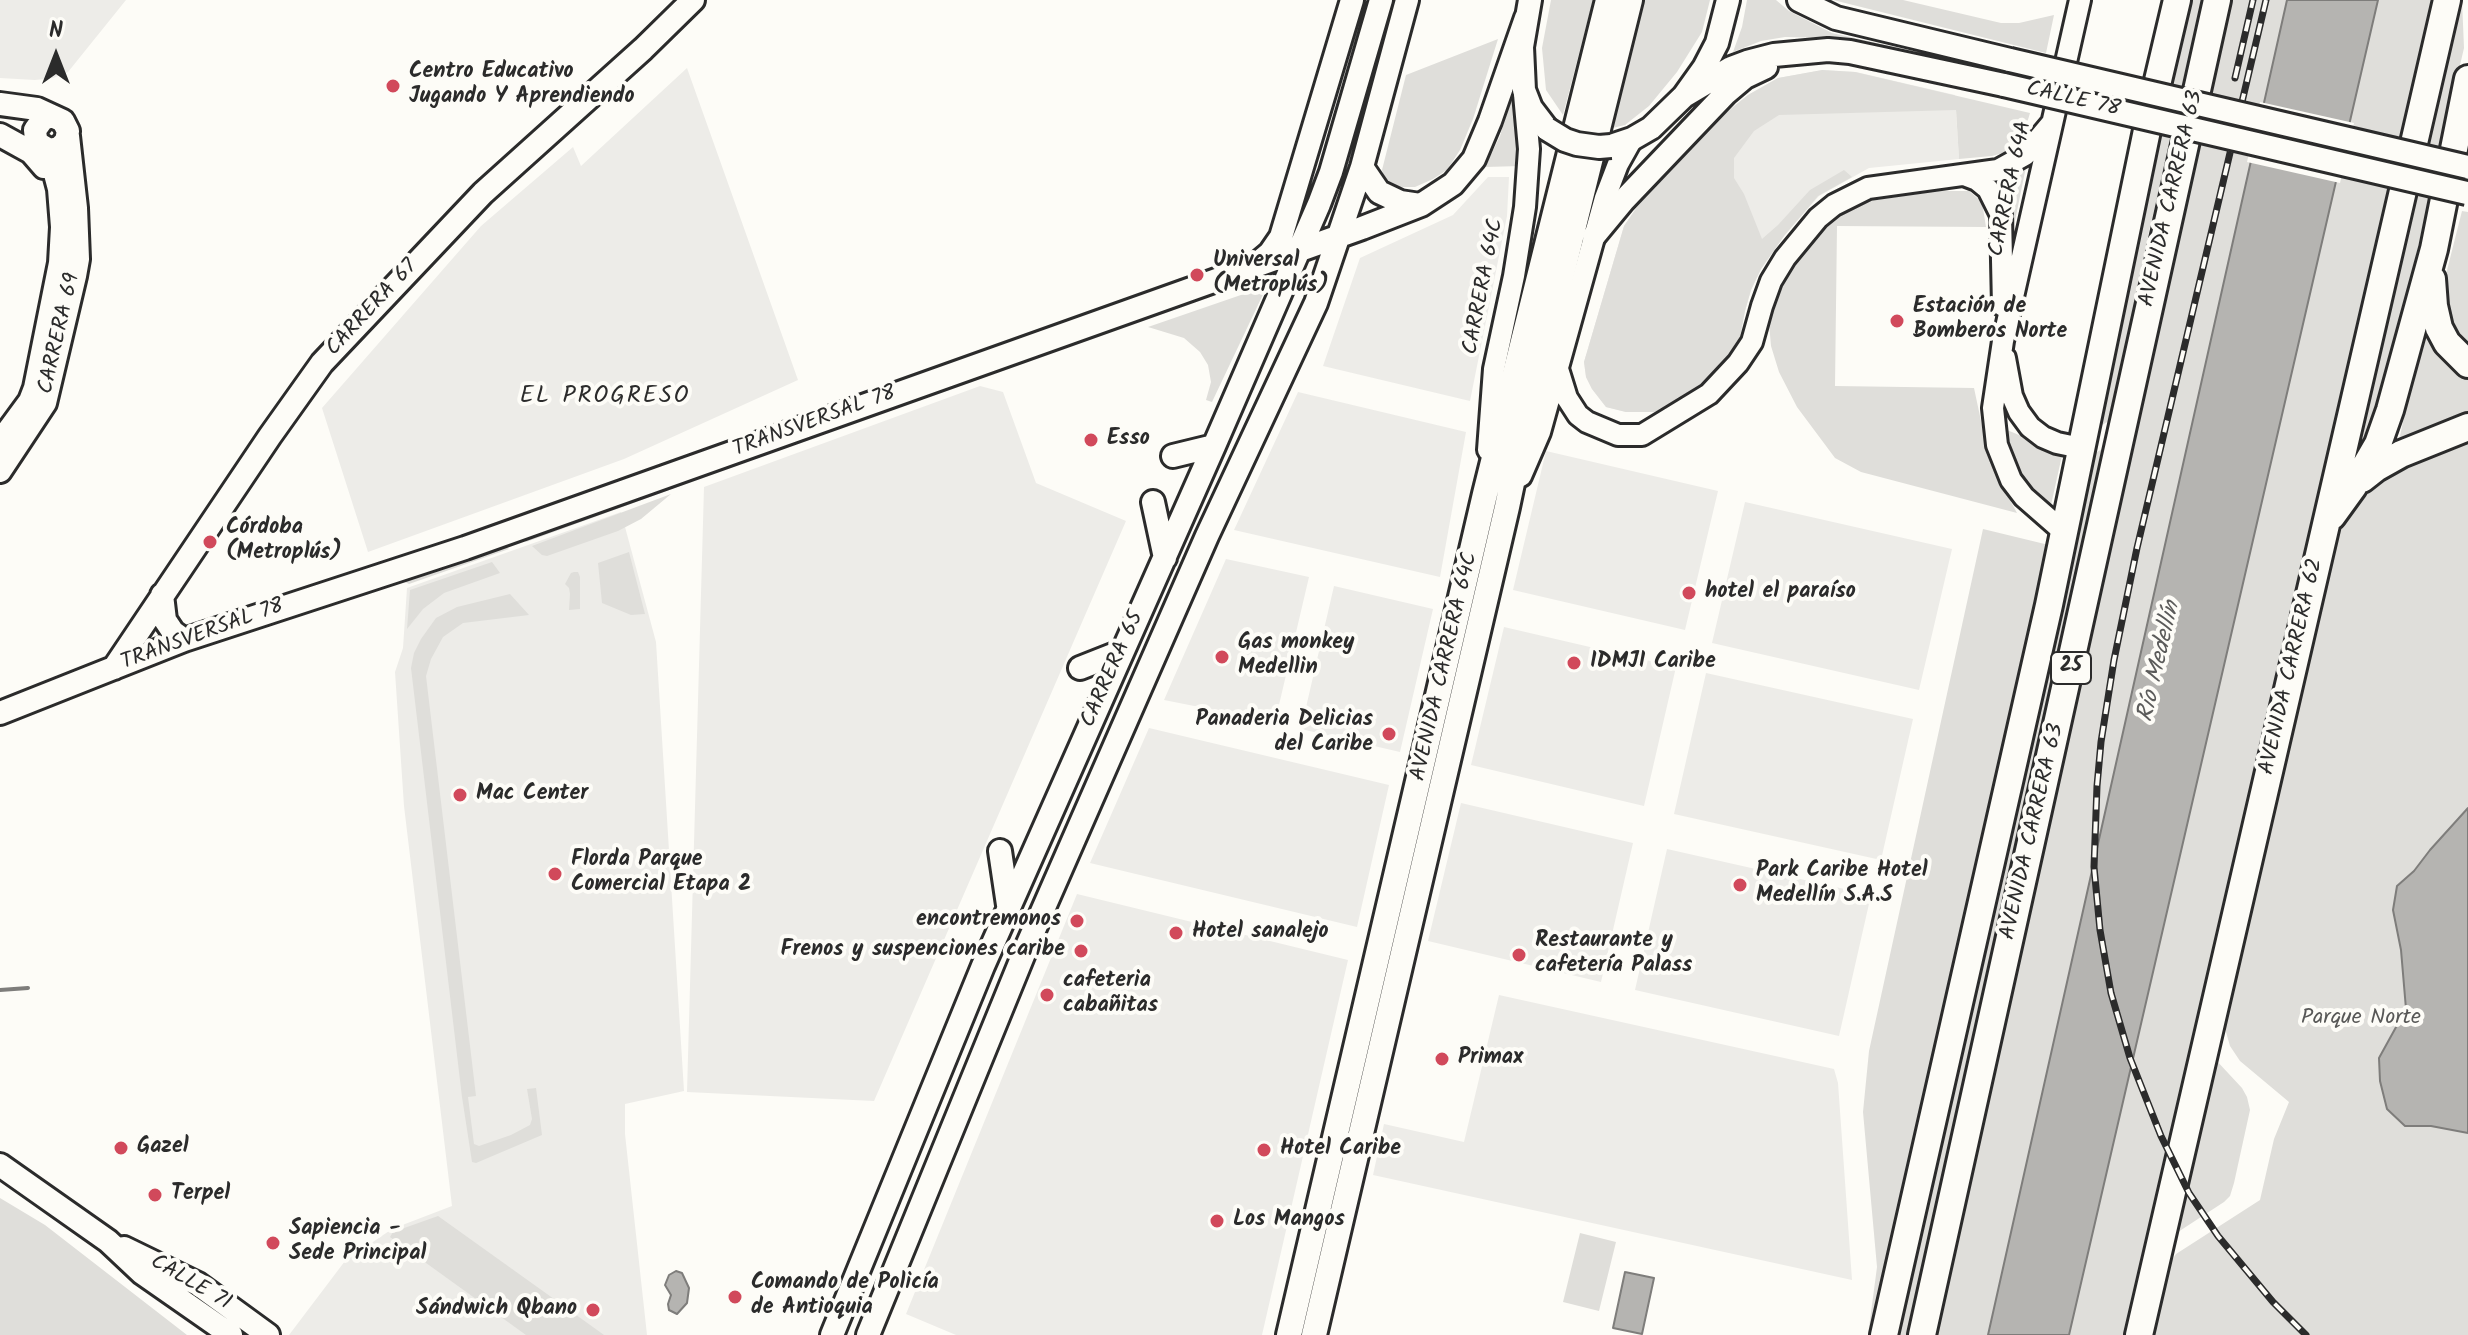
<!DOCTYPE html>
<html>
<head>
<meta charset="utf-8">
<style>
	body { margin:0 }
	#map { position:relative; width:2468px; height:1335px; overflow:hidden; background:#fdfcf7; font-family:Kalam,sans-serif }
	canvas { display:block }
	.north { position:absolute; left:16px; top:16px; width:80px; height:80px; -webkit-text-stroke:6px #fdfcf7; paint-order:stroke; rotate:0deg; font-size:22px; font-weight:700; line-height:32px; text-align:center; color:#2b2b2b }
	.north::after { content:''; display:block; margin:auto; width:28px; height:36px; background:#2b2b2b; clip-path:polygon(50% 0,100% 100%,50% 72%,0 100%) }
</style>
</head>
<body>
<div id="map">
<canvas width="2468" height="1335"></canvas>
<div class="north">N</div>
</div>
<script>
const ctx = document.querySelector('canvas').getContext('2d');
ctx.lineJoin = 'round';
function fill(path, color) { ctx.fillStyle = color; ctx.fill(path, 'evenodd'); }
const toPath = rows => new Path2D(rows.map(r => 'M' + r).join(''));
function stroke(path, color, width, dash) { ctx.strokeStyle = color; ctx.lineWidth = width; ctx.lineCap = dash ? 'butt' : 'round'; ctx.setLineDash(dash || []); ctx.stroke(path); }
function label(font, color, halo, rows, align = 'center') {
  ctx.font = font + ' Kalam,sans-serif'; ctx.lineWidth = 8; ctx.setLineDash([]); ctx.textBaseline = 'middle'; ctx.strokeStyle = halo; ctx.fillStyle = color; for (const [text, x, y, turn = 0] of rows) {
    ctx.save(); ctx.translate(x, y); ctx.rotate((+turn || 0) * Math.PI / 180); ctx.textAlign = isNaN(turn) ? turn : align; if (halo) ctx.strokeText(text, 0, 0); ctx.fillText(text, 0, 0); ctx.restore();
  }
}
fill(toPath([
	[0,0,126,0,68,72,53,78,35,80,0,78],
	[687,68,798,380,624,459,368,552,322,408,481,226,573,147,581,166],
	[1823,70,1856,72,1955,95,1959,159,1869,168,1819,196,1784,236,1761,269,1751,290,1745,311,1736,357,1691,396,1654,412,1626,412,1606,407,1592,389,1586,377,1584,362,1624,226,1637,207,1723,115,1748,95,1778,78],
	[1488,177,1509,177,1507,216,1470,401,1323,366,1360,258,1453,215],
	[980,386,1003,392,1036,483,1126,521,874,1101,687,1092,704,487],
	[1298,392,1466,432,1440,577,1234,530],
	[1546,451,1718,491,1685,630,1513,590],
	[1745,502,1952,549,1919,690,1712,643],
	[621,512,656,642,684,1091,625,1104,625,1134,647,1335,289,1335,345,1261,392,1229,452,1206,404,806,395,672,403,648,407,588],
	[1226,559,1309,577,1275,722,1164,700],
	[1334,586,1433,609,1400,752,1301,729],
	[1504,627,1676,667,1644,806,1471,765],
	[1706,673,1913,719,1881,860,1674,814],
	[1149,728,1389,785,1357,927,1090,863],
	[1461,803,1633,843,1601,982,1428,941],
	[1667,849,1871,895,1839,1036,1635,990],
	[1077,894,1348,960,1262,1335,956,1335,906,1314],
	[1499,995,1834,1069,1838,1083,1852,1280,1373,1175,1384,1124,1464,1142]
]), '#edece8');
fill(toPath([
	[1551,0,1593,0,1563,115,1546,90,1542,48],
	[1636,0,1710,0,1702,32,1677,72,1649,106,1625,125,1604,130],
	[1747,0,1776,0,1789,11,1832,33,2013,73,2011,80,1832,38,1785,37,1761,41,1733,52,1742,27],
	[1833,0,1903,0,2001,23,2019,23,2054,15,2046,53],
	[2189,0,2204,0,2149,231,2112,419,2094,430],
	[2229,0,2287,0,1988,1335,1931,1335],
	[2378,0,2434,0,2405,134,2325,467,2128,1335,2069,1335],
	[2458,0,2462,0,2464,48,2378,419,2352,473,2404,226],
	[1498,39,1473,119,1460,150,1447,170,1433,179,1415,187,1395,187,1385,180,1382,170,1406,75],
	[1822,70,1855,72,2030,113,2024,133,2010,151,1992,156,1959,159,1956,110,1779,115,1754,131,1734,158,1734,178,1744,194,1762,239,1778,225,1810,190,1844,170,1852,177,1818,196,1784,236,1761,269,1751,290,1745,311,1736,357,1691,396,1654,412,1626,412,1606,407,1592,389,1586,377,1584,362,1624,226,1637,207,1723,115,1748,95,1778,78],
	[1513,91,1519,122,1521,166,1485,167,1500,136],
	[2027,162,2009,250,2012,231,2009,203,2001,188,1990,180],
	[1938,191,1969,191,1982,202,1986,227,1837,226,1835,386,1974,388,1984,435,1999,480,2017,513,1861,472,1835,458,1797,407,1779,372,1771,346,1769,323,1784,277,1811,239,1832,218,1868,201],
	[2462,211,2468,212,2468,352,2460,346,2443,310,2442,290],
	[1267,286,1212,402,1206,400,1211,382,1208,365,1200,352,1184,338,1148,327],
	[2426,314,2468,375,2468,421,2397,450],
	[2007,430,2043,445,2063,451,2049,514,2019,482,2009,452],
	[2468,442,2468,1335,2149,1335,2168,1266,2176,1254,2260,1200,2274,1139,2289,1102,2240,1061,2230,1046,2226,1032,2226,1018,2335,537,2341,519,2349,503,2381,475],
	[2110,445,1911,1335,1895,1335,2089,456],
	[690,476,683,485,526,542,519,535],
	[671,494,641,519,618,531,547,556,542,555,532,546],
	[1983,529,2053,546,1879,1335,1868,1335,1877,1267,1863,1112,1869,1051],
	[503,545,509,549,409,584,397,578],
	[629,552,645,614,631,615,602,603,598,563],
	[492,562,500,573,444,593,423,609,407,629,410,590],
	[574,572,578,572,580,577,580,609,569,610,570,594,569,588,565,584,571,573],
	[510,594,529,615,463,623,443,637,431,659,426,676,476,1096,468,1097,474,1144,479,1146,511,1135,530,1125,532,1119,527,1089,536,1088,542,1135,476,1163,472,1162,462,1097,411,668,414,653,421,639,436,618,457,607],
	[2215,1059,2242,1088,2247,1097,2250,1110,2234,1183,2230,1196,2224,1202,2178,1232],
	[0,1198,45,1225,187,1335,0,1335],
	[438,1216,554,1299,604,1335,526,1335,390,1237,393,1232],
	[1580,1233,1616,1242,1599,1311,1563,1302]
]), '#dfdeda');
const water = toPath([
	[2287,0,2378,0,2069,1335,1988,1335,2287,0],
	[2468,808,2468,1133,2431,1126,2405,1126,2387,1109,2380,1081,2379,1058,2406,1009,2401,950,2393,910,2397,886,2414,871,2430,850,2468,808],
	[676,1271,682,1273,689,1288,687,1303,677,1314,669,1310,668,1304,671,1295,665,1285,669,1275,676,1271],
	[1625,1272,1654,1278,1642,1334,1613,1328,1625,1272]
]);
fill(water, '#b5b4b1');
stroke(water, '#7e7d7b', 2);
fill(toPath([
	[2260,102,2354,123,2340,183,2247,162]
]), '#fdfcf7');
stroke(toPath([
	[0,990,28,988]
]), '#7e7d7b', 4);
const tertiary = toPath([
	[1964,175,1977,180,1988,189,2001,215,2003,306],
	[2005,358,2012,396,2019,412,2030,427,2043,437,2057,443,2081,448],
	[1558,369,1567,398,1578,415,1587,422,1618,435,1642,435,1709,394,1738,363,1752,342,1762,306,1771,281,1785,258,1818,218,1834,205,1868,188,1998,170,2025,155,2051,124],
	[1488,450,1494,369,1514,276,1525,207,1529,149,1524,94],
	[1521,476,1540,432,1605,198,1618,164,1632,139],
	[2064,532,2024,497,2011,480,1997,445,1993,408,2003,341,2080,0]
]);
const secondary = toPath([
	[1530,0,1522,47,1524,90,1531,108,1547,129],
	[1799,0,1836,18,2010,60],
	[1684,96,1731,68,1747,62,1774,55,1828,50,1850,52,2004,85],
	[0,104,37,109,63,121,68,131,66,141,59,148,49,150,39,144,36,139,35,130,43,119,52,116],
	[0,135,31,152,44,167],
	[1611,146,1632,139,1651,128,1684,96,1704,68,1717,43,1728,0],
	[1362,167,1379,192,1400,202,1420,205],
	[1594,236,1623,201,1726,93,1745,77,1766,67],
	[1258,263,1270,253,1281,237,1352,0],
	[0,442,30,401,35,388,60,263,62,227,59,189,54,170,44,148],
	[1173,456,1214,446],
	[0,471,45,403,75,276,78,259,76,208,68,136],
	[1153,502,1165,558],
	[162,595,165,620,173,632,184,640],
	[114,668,270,436,322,363,483,193,643,49,693,0],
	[1080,668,1123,651],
	[0,713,184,640,465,548,1362,228,1421,205,1453,184,1474,159,1490,121,1526,18],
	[1000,851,1008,905],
	[0,1165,108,1241,142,1273,231,1335],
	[124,1248,198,1284,268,1335],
	[832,1335,983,966,1214,446,1319,204,1331,172,1381,0],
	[868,1335,1027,946,1207,536,1316,303,1362,167,1407,0]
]);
const primary = toPath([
	[1289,1335,1485,494,1608,0],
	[1314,1335,1507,507,1523,431,1630,0]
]);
const trunk = toPath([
	[2432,279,2434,306,2439,328,2447,343,2468,364],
	[2362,479,2376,468,2401,454,2468,427],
	[2332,516,2353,487,2378,444,2390,410,2434,249,2468,79],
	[1884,1335,2049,605,2152,106,2177,0],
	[1922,1335,2217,0],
	[2139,1335,2447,0]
]);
stroke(tertiary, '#2b2b2b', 26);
stroke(secondary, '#2b2b2b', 28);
stroke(primary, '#2b2b2b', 30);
stroke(trunk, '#2b2b2b', 32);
stroke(tertiary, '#fdfcf7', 20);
stroke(secondary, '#fdfcf7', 22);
stroke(primary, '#fdfcf7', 24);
stroke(trunk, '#fdfcf7', 26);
const rail = toPath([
	[2266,0,2137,548,2114,660,2101,742,2097,786,2094,867,2100,930,2111,993,2130,1058,2161,1136,2189,1193,2218,1236,2273,1302,2306,1335],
	[2235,78,2253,0]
]);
stroke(rail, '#2b2b2b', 7);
stroke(rail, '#fdfcf7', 4, [12]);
const secondaryBridge = toPath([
	[2010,60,2468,167],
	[2004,85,2467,193],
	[1547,129,1565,140,1577,144,1599,147,1611,146]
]);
stroke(secondaryBridge, '#2b2b2b', 28, []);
stroke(secondaryBridge, '#fdfcf7', 22);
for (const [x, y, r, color] of [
	[393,86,8,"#d1495b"],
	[1197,275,8,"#d1495b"],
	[1897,321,8,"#d1495b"],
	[1091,440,8,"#d1495b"],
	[210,542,8,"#d1495b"],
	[1689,593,8,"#d1495b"],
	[1222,657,8,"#d1495b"],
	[1574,663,8,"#d1495b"],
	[1389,734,8,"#d1495b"],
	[460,795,8,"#d1495b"],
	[555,874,8,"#d1495b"],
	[1740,885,8,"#d1495b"],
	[1077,921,8,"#d1495b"],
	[1176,933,8,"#d1495b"],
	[1081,951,8,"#d1495b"],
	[1519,955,8,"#d1495b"],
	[1047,995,8,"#d1495b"],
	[1442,1059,8,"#d1495b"],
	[121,1148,8,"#d1495b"],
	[1264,1150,8,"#d1495b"],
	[155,1195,8,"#d1495b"],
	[1217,1221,8,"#d1495b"],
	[273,1243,8,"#d1495b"],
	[735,1297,8,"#d1495b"],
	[593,1310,8,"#d1495b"]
]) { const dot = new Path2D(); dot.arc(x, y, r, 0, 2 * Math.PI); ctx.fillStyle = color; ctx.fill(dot); stroke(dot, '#fdfcf7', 3); }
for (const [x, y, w] of [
	[2071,668,40]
]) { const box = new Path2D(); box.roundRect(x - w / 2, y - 16, w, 32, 6); ctx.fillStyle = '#fdfcf7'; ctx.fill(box); stroke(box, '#2b2b2b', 2); }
label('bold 20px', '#2b2b2b', null, [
	["25",2071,668]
]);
label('bold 22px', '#2b2b2b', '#fdfcf7', [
	["Centro Educativo",409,73],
	["Jugando Y Aprendiendo",409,98],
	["Universal",1213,262],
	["(Metroplús)",1213,287],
	["Estación de",1913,308],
	["Bomberos Norte",1913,333],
	["Esso",1107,440],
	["Córdoba",226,529],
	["(Metroplús)",226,554],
	["hotel el paraíso",1705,593],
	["Gas monkey",1238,644],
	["Medellin",1238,669],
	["IDMJI Caribe",1590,663],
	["Panaderia Delicias",1373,721,"right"],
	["del Caribe",1373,746,"right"],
	["Mac Center",476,795],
	["Florda Parque",571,861],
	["Comercial Etapa 2",571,886],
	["Park Caribe Hotel",1756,872],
	["Medellín S.A.S",1756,897],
	["encontremonos",1061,921,"right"],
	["Hotel sanalejo",1192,933],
	["Restaurante y",1535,942],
	["cafetería Palass",1535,967],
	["Frenos y suspenciones caribe",1065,951,"right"],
	["cafeteria",1063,982],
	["cabañitas",1063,1007],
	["Primax",1458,1059],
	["Gazel",137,1148],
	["Hotel Caribe",1280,1150],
	["Terpel",171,1195],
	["Los Mangos",1233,1221],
	["Sapiencia -",289,1230],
	["Sede Principal",289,1255],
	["Comando de Policía",751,1284],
	["de Antioquia",751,1309],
	["Sándwich Qbano",577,1310,"right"]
], 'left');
label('22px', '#2b2b2b', '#fdfcf7', [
	["CALLE 78",2073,101,13],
	["CARRERA 64A",2012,189,-78],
	["AVENIDA CARRERA 63",2173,199,-77],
	["CARRERA 64C",1485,287,-79],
	["CARRERA 67",373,309,-47],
	["CARRERA 69",61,334,-77],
	["TRANSVERSAL 78",815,423,-20],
	["TRANSVERSAL 78",203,636,-20],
	["AVENIDA CARRERA 64C",1446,667,-77],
	["AVENIDA CARRERA 62",2293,667,-77],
	["CARRERA 65",1114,670,-66],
	["AVENIDA CARRERA 63",2034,832,-77],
	["CALLE 71",190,1284,30]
]);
label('22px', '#585857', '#fdfcf7', [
	["Parque Norte",2361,1019]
]);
ctx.letterSpacing = '2px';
label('24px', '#2b2b2b', '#fdfcf7', [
	["EL PROGRESO",605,398]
]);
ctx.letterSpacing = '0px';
label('italic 24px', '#5b5b5a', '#fdfcf7', [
	["Río Medellín",2161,662,-77]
]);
</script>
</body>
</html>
